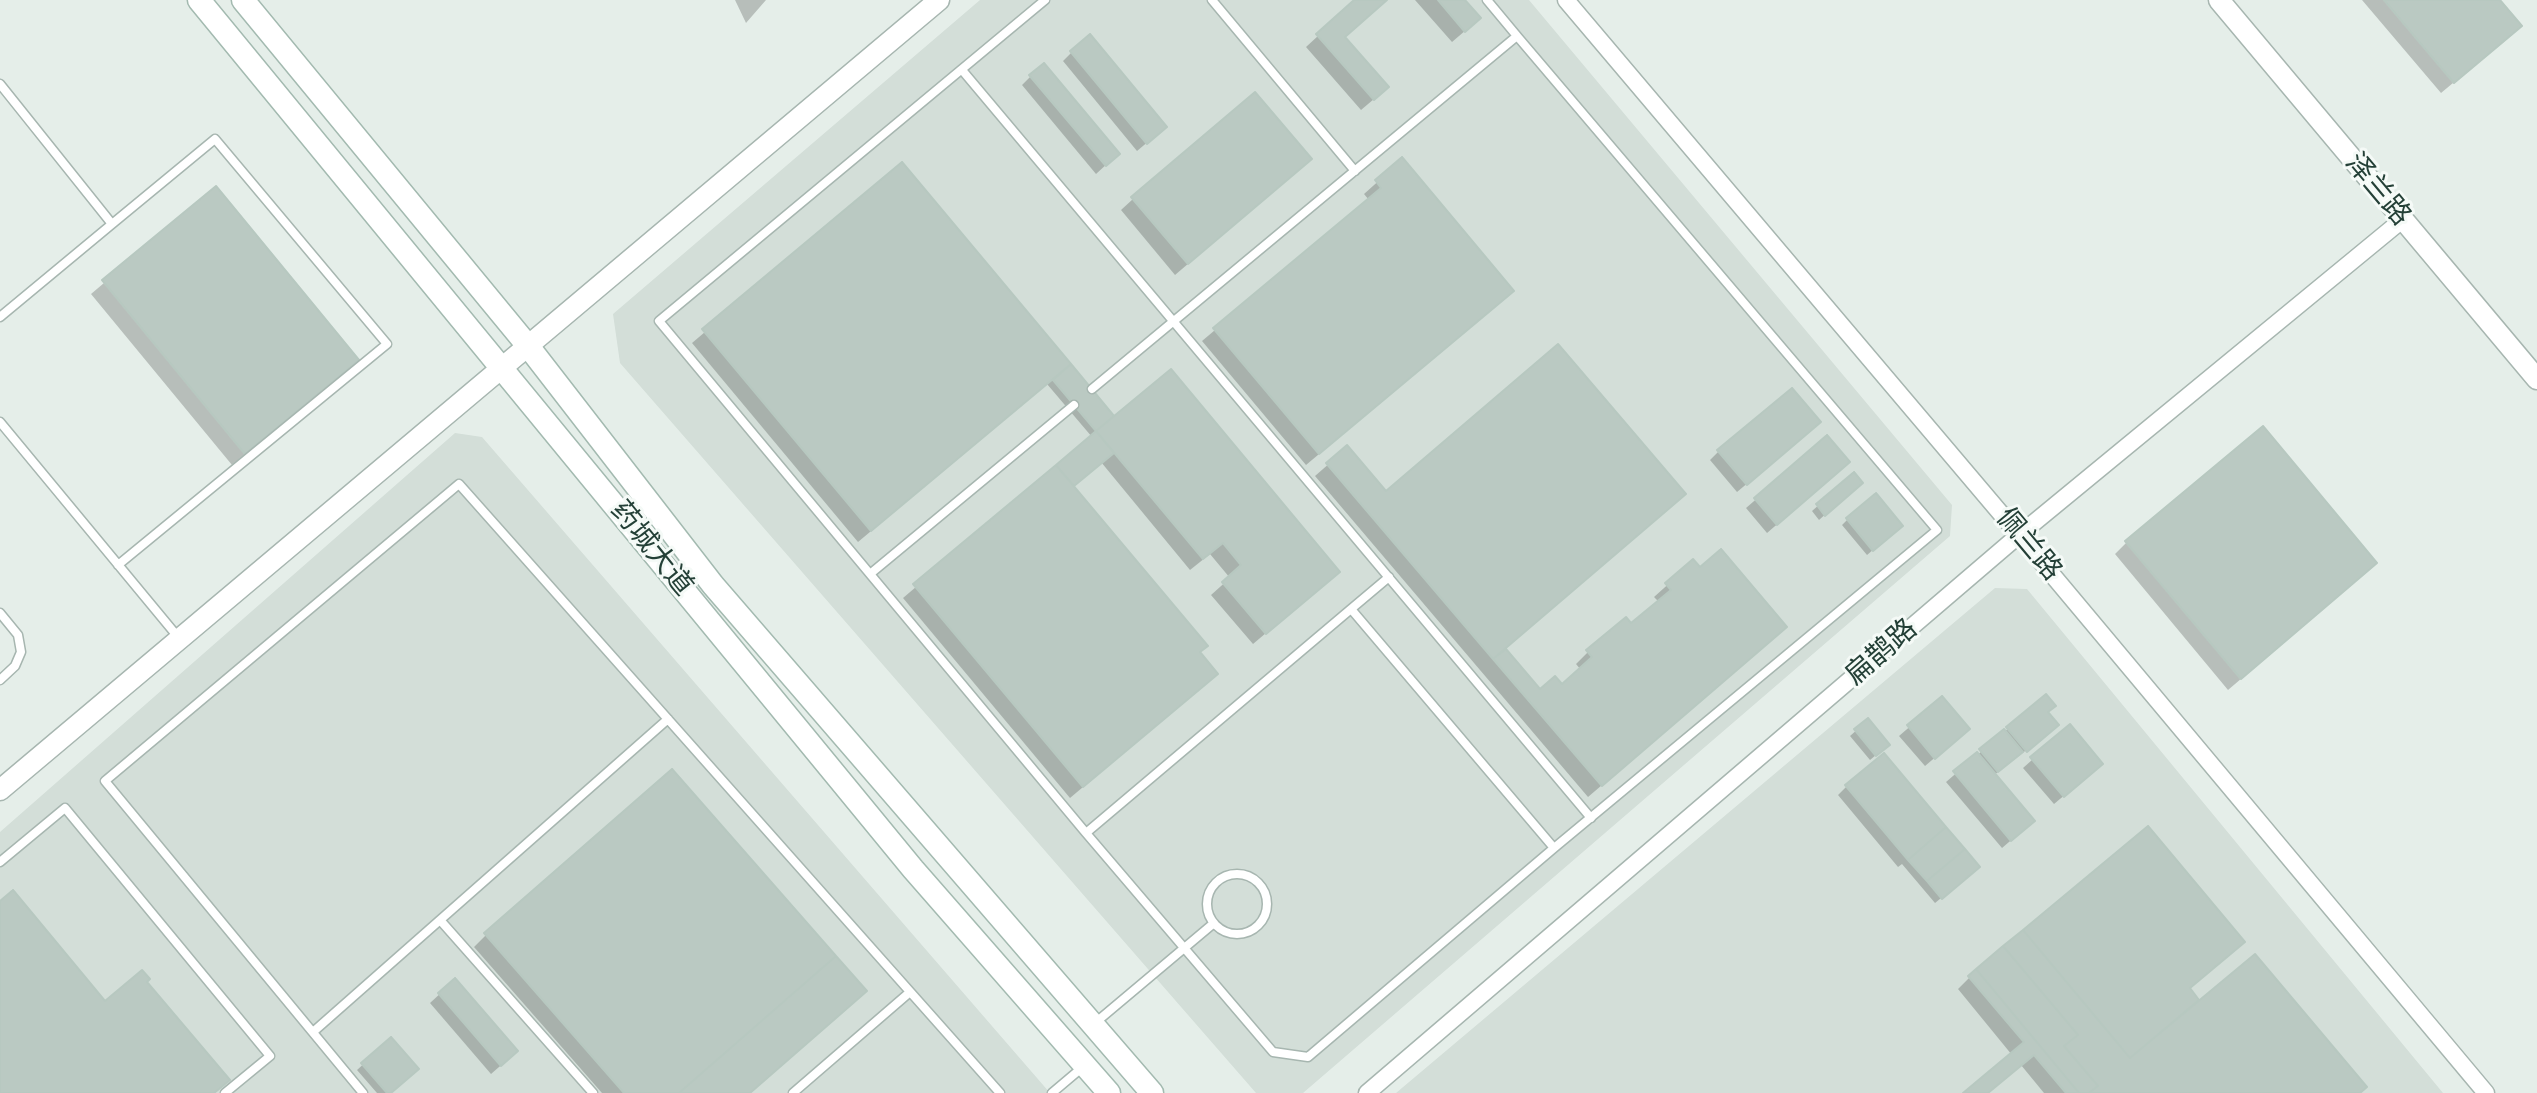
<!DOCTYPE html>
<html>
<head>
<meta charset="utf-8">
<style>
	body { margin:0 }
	canvas { display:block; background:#e5eee9 }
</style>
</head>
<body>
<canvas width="2537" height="1093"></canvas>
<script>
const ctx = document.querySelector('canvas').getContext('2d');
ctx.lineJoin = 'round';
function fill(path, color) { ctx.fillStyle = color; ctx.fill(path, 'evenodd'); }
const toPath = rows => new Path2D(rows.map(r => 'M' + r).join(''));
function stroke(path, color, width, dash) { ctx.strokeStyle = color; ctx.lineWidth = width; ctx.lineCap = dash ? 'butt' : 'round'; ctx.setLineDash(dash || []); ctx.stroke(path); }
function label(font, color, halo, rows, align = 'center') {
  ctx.font = font + ' "DM Sans","Noto Sans SC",sans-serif'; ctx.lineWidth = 6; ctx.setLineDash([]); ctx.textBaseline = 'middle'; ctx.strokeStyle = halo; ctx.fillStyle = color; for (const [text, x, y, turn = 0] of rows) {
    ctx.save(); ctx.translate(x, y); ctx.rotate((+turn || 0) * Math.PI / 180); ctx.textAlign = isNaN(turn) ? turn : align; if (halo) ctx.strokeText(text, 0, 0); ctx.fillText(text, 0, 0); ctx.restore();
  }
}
fill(toPath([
	[980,0,1529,0,1952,505,1950,536,1303,1093,1256,1093,620,363,613,314],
	[455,433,482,437,1050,1093,0,1093,0,832],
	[1995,588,2027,589,2443,1093,1396,1093]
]), '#d3ded8');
fill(toPath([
	[735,0,766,0,746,23],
	[1357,0,1386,0,1343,38,1374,99,1361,110,1306,47],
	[1415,0,1463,0,1466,30,1452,42],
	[2362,0,2497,0,2507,38,2441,93],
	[1072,52,1156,135,1137,151,1063,61],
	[1031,76,1108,163,1096,174,1022,85],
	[1402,160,1499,303,1306,465,1202,341,1369,200,1364,194],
	[902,165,1114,419,1325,583,1253,644,1211,595,1230,578,1210,554,1190,570,1101,462,1072,486,1198,653,1203,686,1070,798,903,598,1092,437,1047,384,858,542,692,343],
	[1298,170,1175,275,1121,210,1133,199],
	[215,189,357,360,232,465,91,294],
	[1810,431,1737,492,1710,460,1719,451],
	[1827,438,1839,471,1767,533,1746,508],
	[1347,448,1386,494,1684,494,1504,650,1540,692,1561,687,1581,670,1576,664,1588,652,1631,626,1659,602,1654,597,1693,562,1773,639,1588,797,1315,476],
	[1853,475,1855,488,1819,520,1812,511],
	[1848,519,1895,531,1867,555,1842,525],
	[2127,542,2363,575,2228,690,2115,554],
	[2045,697,2051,731,1994,775,2023,830,2002,848,1946,782],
	[1942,699,1958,738,1925,766,1899,736],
	[1867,721,1882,750,1870,760,1850,736],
	[2069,727,2091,773,2054,804,2023,768],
	[1847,786,1972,873,1935,903,1902,864,1898,867,1838,795],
	[486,935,749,1093,602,1093,474,947],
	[1970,977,2188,989,2199,1003,2358,1093,2044,1093,2021,1065,1988,1093,1966,1093,2012,1055,1958,989],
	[455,980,507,1060,491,1074,430,1003],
	[391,1039,389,1093,377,1093,357,1070]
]), '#0003');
const building = toPath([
	[1354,0,1387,0,1345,37,1389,87,1374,100,1316,34,1354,0],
	[1438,0,1465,0,1481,18,1465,32,1438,0],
	[2384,0,2500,0,2522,26,2454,83,2384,0],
	[1090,34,1167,127,1147,144,1070,51,1090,34],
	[1044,63,1120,154,1106,166,1029,75,1044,63],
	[1255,92,1312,159,1188,264,1131,197,1255,92],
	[1402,157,1514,291,1319,454,1213,328,1381,188,1375,180,1402,157],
	[902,162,1071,364,871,531,702,329,902,162],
	[216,186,359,360,245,454,102,280,216,186],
	[1558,344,1686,494,1493,659,1326,463,1347,445,1386,491,1558,344],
	[1071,364,1114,416,1096,431,1053,380,1071,364],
	[1171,369,1340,572,1266,634,1222,582,1241,565,1223,543,1203,559,1096,431,1171,369],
	[1792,388,1821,422,1747,485,1717,450,1792,388],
	[2263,426,2377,563,2241,679,2125,541,2263,426],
	[1096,431,1114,453,1074,486,1056,465,1096,431],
	[1827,435,1850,462,1777,525,1754,498,1827,435],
	[1056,465,1208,646,1200,652,1218,674,1083,787,913,584,1056,465],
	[1854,472,1863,483,1825,516,1816,504,1854,472],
	[1876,493,1903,526,1873,551,1846,518,1876,493],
	[1721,549,1787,627,1602,786,1493,659,1506,649,1540,689,1555,676,1562,684,1592,657,1586,650,1626,617,1631,623,1671,590,1665,583,1693,559,1700,567,1721,549],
	[2046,694,2056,706,2048,712,2059,725,2027,752,2006,727,2046,694],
	[1942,696,1970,729,1935,759,1907,725,1942,696],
	[1868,718,1890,745,1876,756,1854,729,1868,718],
	[2070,724,2103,764,2064,797,2030,757,2070,724],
	[2004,729,2023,752,1998,772,1979,749,2004,729],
	[1977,752,2035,821,2011,841,1953,771,1977,752],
	[1884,753,1946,827,1908,860,1845,785,1884,753],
	[672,769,836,956,679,1093,624,1093,484,933,672,769],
	[2148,826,2245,942,2190,988,2199,1000,2130,1058,2023,930,2148,826],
	[1946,827,1965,849,1927,881,1908,860,1946,827],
	[1965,849,1980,867,1942,899,1927,881,1965,849],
	[13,890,105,1001,142,970,150,979,147,982,230,1080,214,1093,0,1093,0,901,13,890],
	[2023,930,2130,1058,2255,954,2367,1087,2360,1093,2089,1093,2098,1086,2064,1046,2078,1035,2003,946,2023,930],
	[2003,946,2078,1035,2064,1046,2098,1086,2089,1093,2079,1093,1976,969,2003,946],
	[836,956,867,991,750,1093,679,1093,836,956],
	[1976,969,2079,1093,2066,1093,2034,1055,1988,1093,1963,1093,2024,1042,1968,976,1976,969],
	[455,978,518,1051,501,1066,438,993,455,978],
	[391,1037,419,1069,391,1093,387,1093,361,1063,391,1037]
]);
fill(building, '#bac9c2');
stroke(building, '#b7c8c0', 2);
const service = toPath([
	[1045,0,659,321,1086,833],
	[1212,0,1355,171],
	[1517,36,1937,530,1554,848],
	[962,70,1591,818],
	[0,84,112,224,0,317],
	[112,224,215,139,387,344,118,565],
	[1092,389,1517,36,1487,0],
	[0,422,178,637],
	[870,574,1074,405],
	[1351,609,1554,848,1308,1057,1273,1052,1086,833,1351,609],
	[1351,609,1389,577],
	[0,613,18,635,21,652,15,666,0,680],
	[0,862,65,808,270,1056,225,1093],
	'1207 904a30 30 0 1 1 60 0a30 30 0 1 1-60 0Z',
	[440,920,593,1093],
	[1095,1023,1214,923],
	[313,1032,668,719],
	[363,1093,105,781,459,484,1000,1093],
	[793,1093,910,992],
	[1052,1093,1084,1066]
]);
const minor = toPath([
	[1566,0,2019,535,2486,1093],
	[1367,1093,2019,535,2402,220]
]);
const tertiary = toPath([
	[2219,0,2537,379],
	[0,790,939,0]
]);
const secondary = toPath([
	[199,0,913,869,1109,1093],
	[243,0,528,346,713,585,1152,1093]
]);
stroke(service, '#a7b6b0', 11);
stroke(minor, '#a7b6b0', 19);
stroke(tertiary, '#a7b6b0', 23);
stroke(secondary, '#a3bab0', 25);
stroke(service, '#fff', 8);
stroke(minor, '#fff', 16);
stroke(tertiary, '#fff', 20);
stroke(secondary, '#fff', 22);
label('28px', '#244037', '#f5faf7', [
	["泽兰路",2377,190,50],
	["佩兰路",2028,545,50],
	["药城大道",651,549,51],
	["扁鹊路",1882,653,-41]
]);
</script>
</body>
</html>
